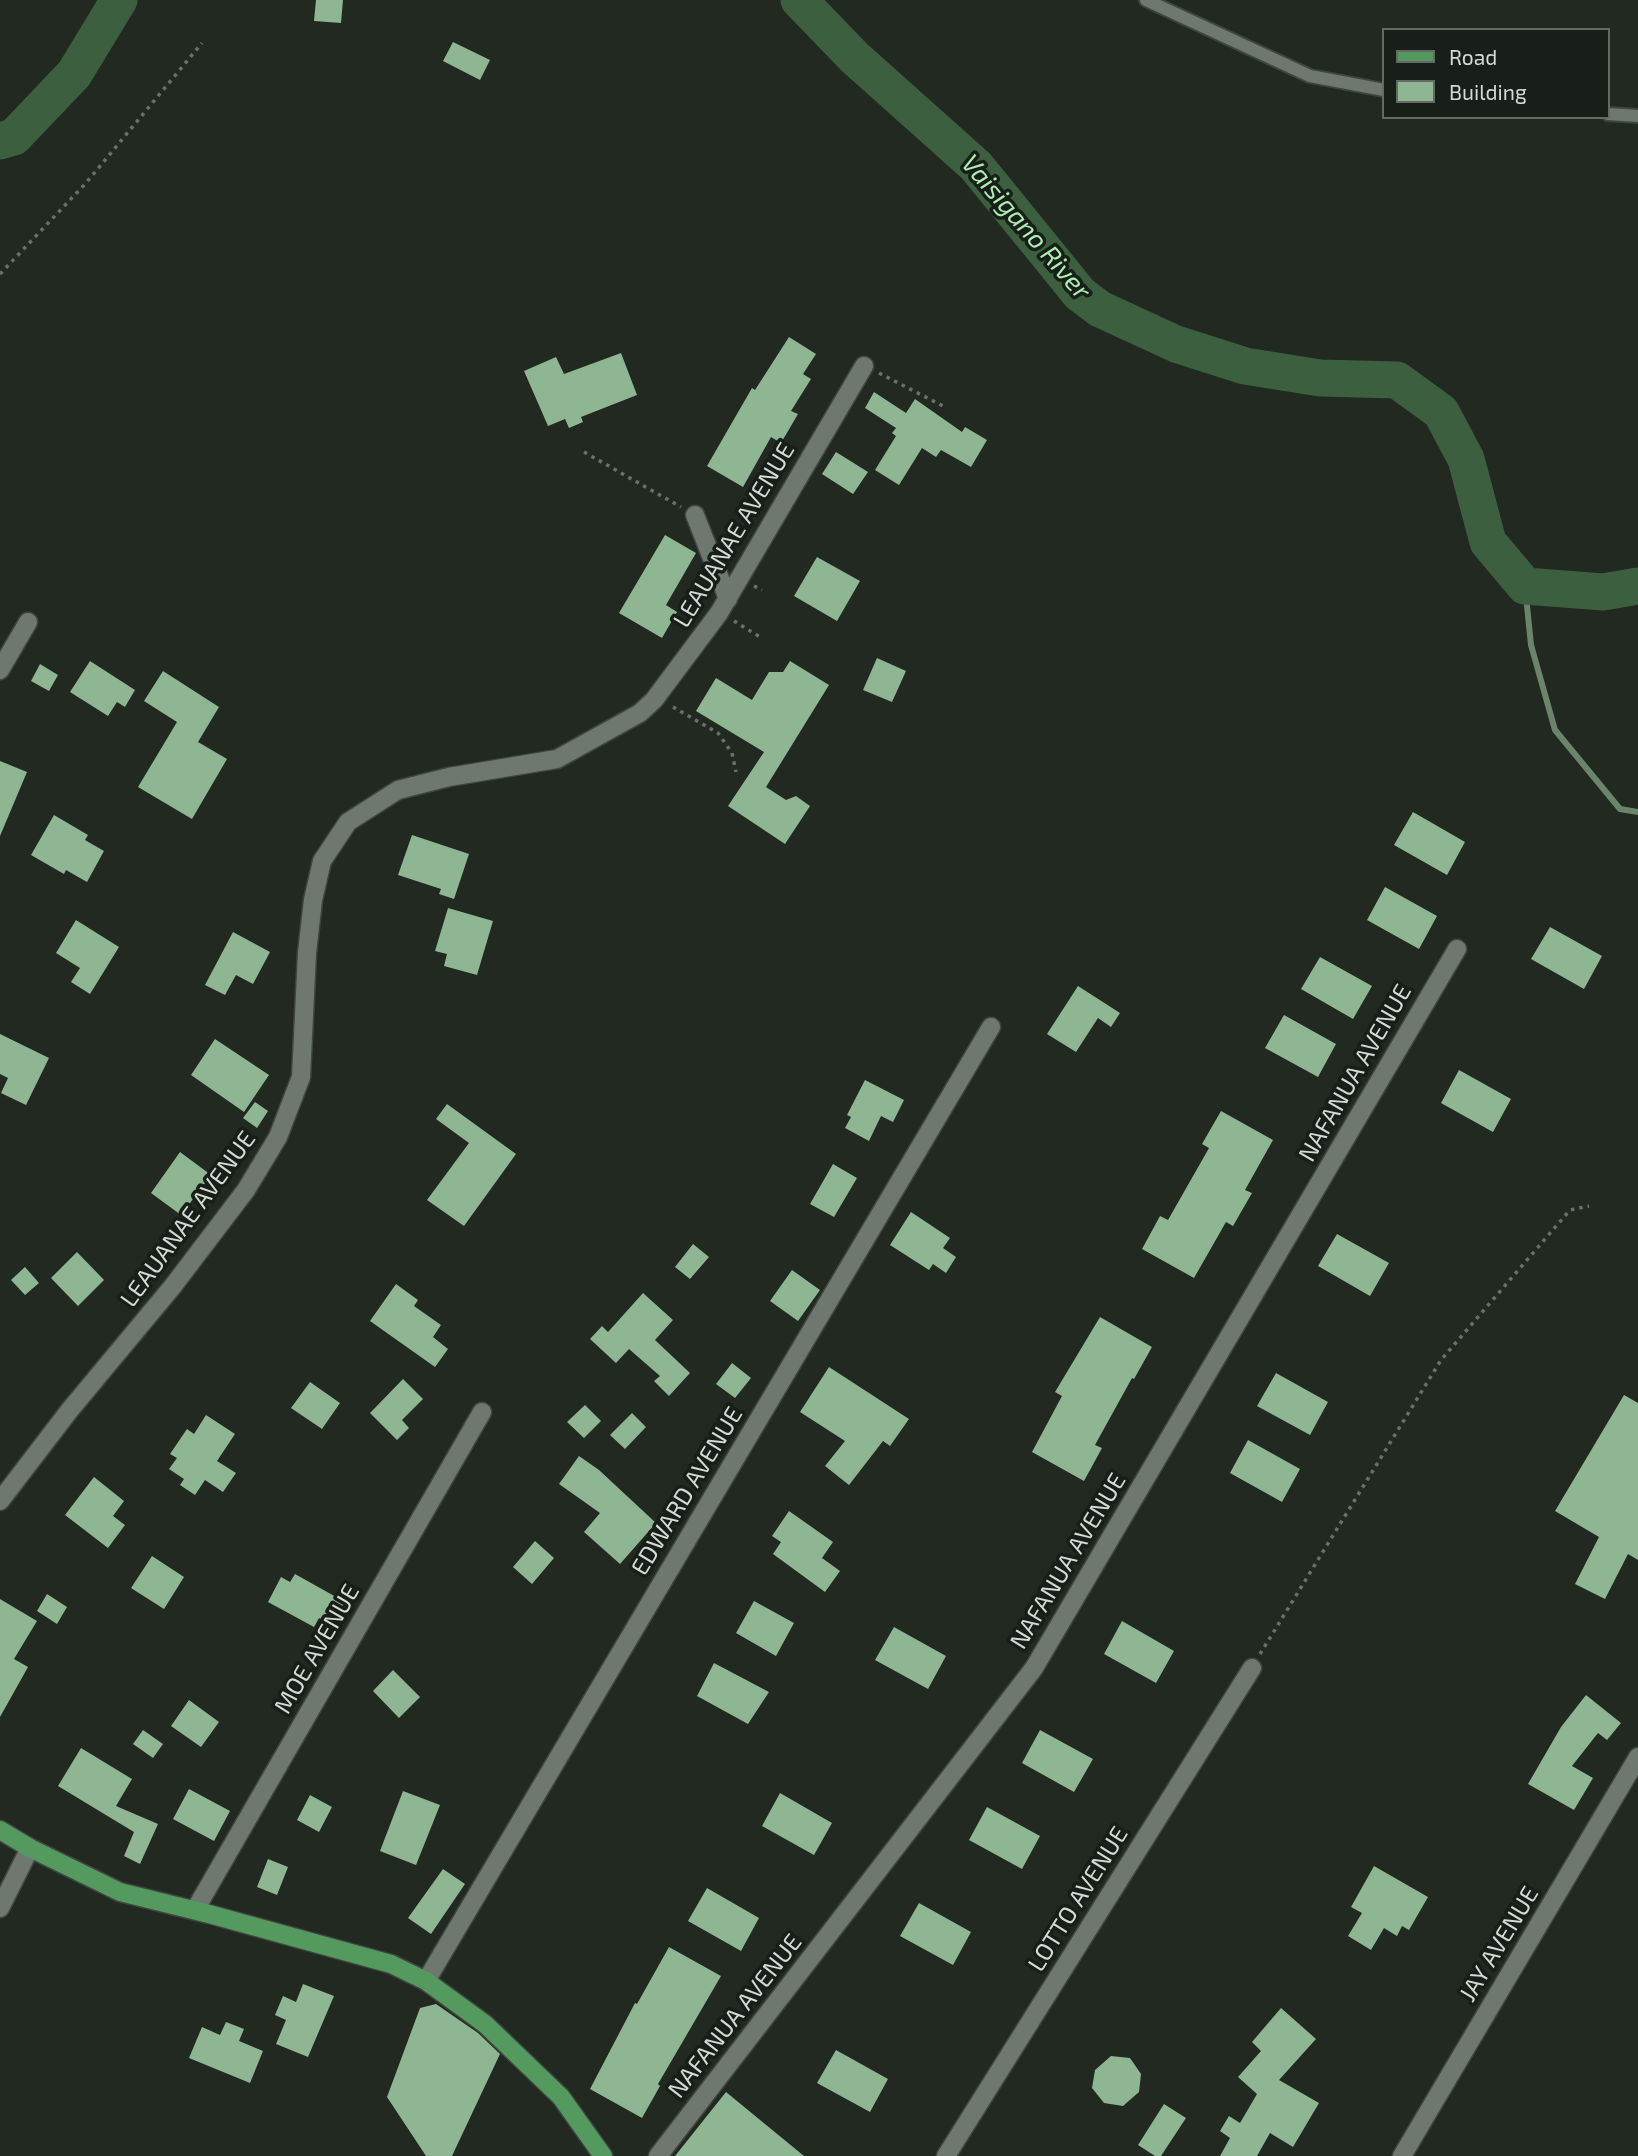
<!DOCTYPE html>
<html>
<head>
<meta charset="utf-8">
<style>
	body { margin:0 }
	#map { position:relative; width:1638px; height:2156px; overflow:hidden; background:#212921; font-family:"Exo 2",sans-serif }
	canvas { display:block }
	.legend { position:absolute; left:1382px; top:28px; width:228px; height:91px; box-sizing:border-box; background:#171f18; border:2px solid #636a64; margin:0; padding:9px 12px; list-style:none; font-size:21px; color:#d5dad5 }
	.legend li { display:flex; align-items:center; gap:14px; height:35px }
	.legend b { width:35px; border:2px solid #636a64 }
</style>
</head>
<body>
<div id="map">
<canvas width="1638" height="2156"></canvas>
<ul class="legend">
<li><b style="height:9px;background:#549a5f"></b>Road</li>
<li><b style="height:19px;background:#8fb692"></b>Building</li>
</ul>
</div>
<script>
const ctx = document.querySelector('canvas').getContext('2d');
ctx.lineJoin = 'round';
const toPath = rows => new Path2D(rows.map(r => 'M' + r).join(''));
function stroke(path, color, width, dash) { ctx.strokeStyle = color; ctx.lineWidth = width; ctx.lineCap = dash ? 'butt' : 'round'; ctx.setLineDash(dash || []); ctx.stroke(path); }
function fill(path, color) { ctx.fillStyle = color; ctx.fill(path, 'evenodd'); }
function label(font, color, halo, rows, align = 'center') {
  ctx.font = font + ' "Exo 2",sans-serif'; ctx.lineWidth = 7; ctx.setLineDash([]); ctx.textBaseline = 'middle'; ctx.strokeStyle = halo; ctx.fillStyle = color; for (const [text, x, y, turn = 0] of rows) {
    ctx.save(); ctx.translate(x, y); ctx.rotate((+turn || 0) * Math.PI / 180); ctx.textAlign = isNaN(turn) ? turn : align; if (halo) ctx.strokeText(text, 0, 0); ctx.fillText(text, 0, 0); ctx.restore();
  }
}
stroke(toPath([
	[1525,586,1531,645,1555,730,1620,809,1638,812]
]), '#6a856c', 6);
stroke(toPath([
	[799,0,854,57,976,166,1080,294,1100,309,1176,344,1245,366,1320,378,1397,380,1441,412,1466,459,1488,542,1525,586,1603,592,1638,586],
	[0,141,14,137,74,74,119,0]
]), '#3c603f', 37);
fill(toPath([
	[316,0,343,0,341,23,314,21],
	[453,42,490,60,480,80,443,61],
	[789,337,816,354,803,374,811,379,791,411,798,414,781,443,771,437,743,487,707,466,752,388,755,390],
	[621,353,637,395,581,417,583,422,569,428,565,419,548,426,524,371,556,357,564,374],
	[874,392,906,413,915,399,962,432,965,427,987,440,971,467,941,450,936,457,922,448,899,485,875,470,896,436,892,433,896,428,865,408],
	[836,452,868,472,853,494,822,474],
	[665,535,696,553,666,605,677,612,662,638,619,613],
	[817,557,860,581,837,621,794,596],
	[877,658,906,671,892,702,863,690],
	[90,661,135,690,125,707,117,702,108,716,70,692],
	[790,661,829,685,766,787,786,800,796,796,810,806,785,844,728,806,764,752,696,711,716,678,752,700,769,672,783,672],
	[40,664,58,675,49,691,31,681],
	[163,671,219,707,198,742,227,759,192,819,138,787,177,722,144,701],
	[0,761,27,772,0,836],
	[1413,812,1465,842,1447,875,1394,845],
	[54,815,88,835,85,840,104,851,87,882,66,870,64,874,31,855],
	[412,835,469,854,454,899,439,894,441,889,398,875],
	[1385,887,1437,916,1419,949,1367,920],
	[448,908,493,921,477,975,444,966,447,954,435,951],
	[76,920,119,947,90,994,71,982,80,968,56,953],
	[1550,927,1602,956,1584,989,1531,959],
	[233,932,270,952,253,984,236,975,225,995,205,985],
	[1320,957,1372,986,1353,1019,1301,989],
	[1078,986,1120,1013,1111,1027,1098,1018,1076,1052,1047,1034],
	[1284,1015,1336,1044,1318,1077,1265,1048],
	[0,1034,49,1058,26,1105,1,1093,8,1078,0,1074],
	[215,1039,269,1075,244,1112,191,1075],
	[1459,1070,1511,1099,1493,1132,1441,1103],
	[865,1080,904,1100,893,1122,881,1116,869,1141,845,1128,851,1117,847,1115],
	[255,1102,268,1111,257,1128,243,1118],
	[447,1104,516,1154,464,1226,427,1200,469,1143,436,1119],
	[1221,1111,1273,1140,1245,1190,1252,1193,1233,1226,1226,1222,1194,1278,1142,1249,1160,1216,1168,1220,1209,1148,1202,1144],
	[180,1152,211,1175,181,1215,151,1193],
	[833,1164,857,1178,834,1217,810,1204],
	[911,1212,950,1238,943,1248,956,1257,946,1273,933,1264,929,1270,890,1245],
	[1337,1234,1389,1263,1370,1296,1318,1266],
	[693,1244,709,1257,690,1279,675,1267],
	[77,1252,104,1280,78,1306,51,1278],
	[25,1267,39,1283,25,1295,11,1280],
	[792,1270,820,1290,798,1321,770,1301],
	[396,1284,418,1300,414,1306,441,1325,433,1337,448,1349,435,1367,370,1321],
	[643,1293,673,1320,655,1340,690,1373,669,1396,654,1381,660,1376,629,1349,616,1363,590,1339,602,1326,608,1332],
	[1100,1317,1152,1347,1134,1379,1132,1378,1095,1445,1102,1448,1084,1481,1032,1452,1062,1396,1055,1392],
	[732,1363,751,1378,735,1398,716,1384],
	[829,1367,909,1419,890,1446,883,1441,849,1485,825,1466,845,1441,800,1412],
	[1276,1373,1328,1402,1310,1435,1257,1406],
	[403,1379,423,1399,402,1420,409,1428,397,1440,370,1413],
	[310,1382,340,1403,322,1429,291,1408],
	[1624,1395,1638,1403,1638,1560,1628,1554,1605,1599,1575,1584,1599,1537,1555,1511],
	[585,1405,601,1421,584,1438,567,1422],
	[632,1413,646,1427,625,1449,610,1435],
	[206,1415,235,1434,217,1461,236,1473,223,1492,205,1480,195,1495,180,1485,184,1479,169,1469,177,1458,170,1454,187,1429,194,1434],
	[1248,1440,1300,1469,1282,1502,1230,1473],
	[579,1456,599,1470,656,1523,620,1564,584,1532,600,1513,559,1484],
	[94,1477,124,1501,113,1516,125,1525,108,1548,65,1515],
	[789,1511,833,1542,822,1558,840,1571,825,1592,773,1554,781,1542,772,1536],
	[535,1541,554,1558,532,1584,513,1567],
	[152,1556,184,1577,164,1609,131,1588],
	[295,1574,345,1602,332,1625,319,1618,314,1627,268,1602,281,1577,290,1582],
	[47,1594,67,1607,57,1624,37,1611],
	[0,1599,37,1621,14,1659,28,1667,0,1717],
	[754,1601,794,1623,776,1656,736,1633],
	[1122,1621,1174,1651,1156,1683,1104,1654],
	[894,1627,946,1656,928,1689,875,1660],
	[714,1663,769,1692,748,1724,697,1696],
	[393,1670,420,1697,399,1718,373,1691],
	[1586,1695,1621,1723,1607,1740,1598,1733,1572,1766,1593,1778,1574,1810,1528,1784,1561,1727],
	[189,1700,219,1722,201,1747,171,1726],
	[143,1730,163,1744,153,1758,133,1744],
	[1040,1730,1093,1759,1074,1792,1022,1763],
	[81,1748,132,1779,116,1806,158,1824,140,1864,124,1856,134,1832,58,1786],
	[189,1789,230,1811,214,1841,173,1819],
	[403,1791,440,1805,416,1865,380,1851],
	[780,1793,832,1823,814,1855,762,1826],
	[310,1795,332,1807,319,1832,297,1820],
	[987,1807,1040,1836,1022,1869,969,1840],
	[268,1859,288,1867,277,1895,257,1887],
	[1374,1866,1428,1897,1409,1930,1402,1926,1397,1936,1384,1928,1371,1950,1348,1936,1362,1913,1351,1907],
	[443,1869,465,1884,431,1934,408,1918],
	[707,1888,759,1918,741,1951,688,1921],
	[919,1903,971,1932,953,1965,900,1936],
	[669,1947,721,1976,658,2084,660,2086,642,2118,590,2089,635,2003,637,2004],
	[303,1984,334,1996,308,2057,276,2044,286,2020,275,2015,283,1996,296,2002],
	[436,2004,478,2033,500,2054,452,2156,426,2156,387,2097,420,2008],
	[1281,2008,1316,2039,1279,2080,1319,2103,1293,2147,1270,2133,1257,2156,1220,2156,1230,2138,1220,2131,1229,2116,1240,2123,1257,2094,1238,2077,1261,2051,1252,2042],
	[226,2022,244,2029,239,2041,263,2051,250,2083,189,2058,202,2027,220,2035],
	[836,2050,888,2079,870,2112,817,2083],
	[1111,2056,1130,2058,1141,2074,1139,2092,1123,2106,1104,2103,1092,2088,1095,2070],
	[726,2092,804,2156,675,2156],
	[1164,2104,1186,2118,1161,2156,1155,2156,1138,2145]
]), '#8fb692');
const lane = toPath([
	[1146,0,1310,76,1384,90],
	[1608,114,1638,116]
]);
const street = toPath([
	[695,515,728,599],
	[0,670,28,622],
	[0,1501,69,1411,173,1286,246,1190,278,1137,301,1077,307,953,313,900,322,861,348,822,398,790,449,777,557,759,640,713,654,700,719,613,864,366],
	[0,1908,30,1848],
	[195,1910,482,1412],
	[426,1981,991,1027],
	[658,2156,1034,1668,1457,949],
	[946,2156,1252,1668],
	[1402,2156,1638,1757]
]);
const primary = toPath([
	[0,1830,30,1848,120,1892,209,1914,391,1964,426,1981,485,2024,561,2097,603,2156]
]);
stroke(lane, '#3f4640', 16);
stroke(street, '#3f4640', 21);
stroke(primary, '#3f4640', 21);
stroke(toPath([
	[0,274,86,183,202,43],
	[879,373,943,406],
	[584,452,681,507],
	[754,586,762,590],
	[734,621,760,637],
	[673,707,718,733,732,753,736,772],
	[1260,1654,1441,1360,1570,1210,1589,1206]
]), '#6a716a', 3.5, [3.5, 5]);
stroke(lane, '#6e786e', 12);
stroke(street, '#6e786e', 18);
stroke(primary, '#549a5f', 18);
label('24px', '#d5dad5', '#171f18', [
	["LEAUANAE AVENUE",734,535,-59],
	["NAFANUA AVENUE",1355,1073,-60],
	["LEAUANAE AVENUE",188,1219,-54],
	["EDWARD AVENUE",687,1491,-59],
	["NAFANUA AVENUE",1068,1561,-59],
	["MOE AVENUE",317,1649,-60],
	["LOTTO AVENUE",1078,1899,-58],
	["JAY AVENUE",1499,1944,-59],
	["NAFANUA AVENUE",735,2016,-52]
]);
label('italic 26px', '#b0ecb5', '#171f18', [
	["Vaisigano River",1026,227,49]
]);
</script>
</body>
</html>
